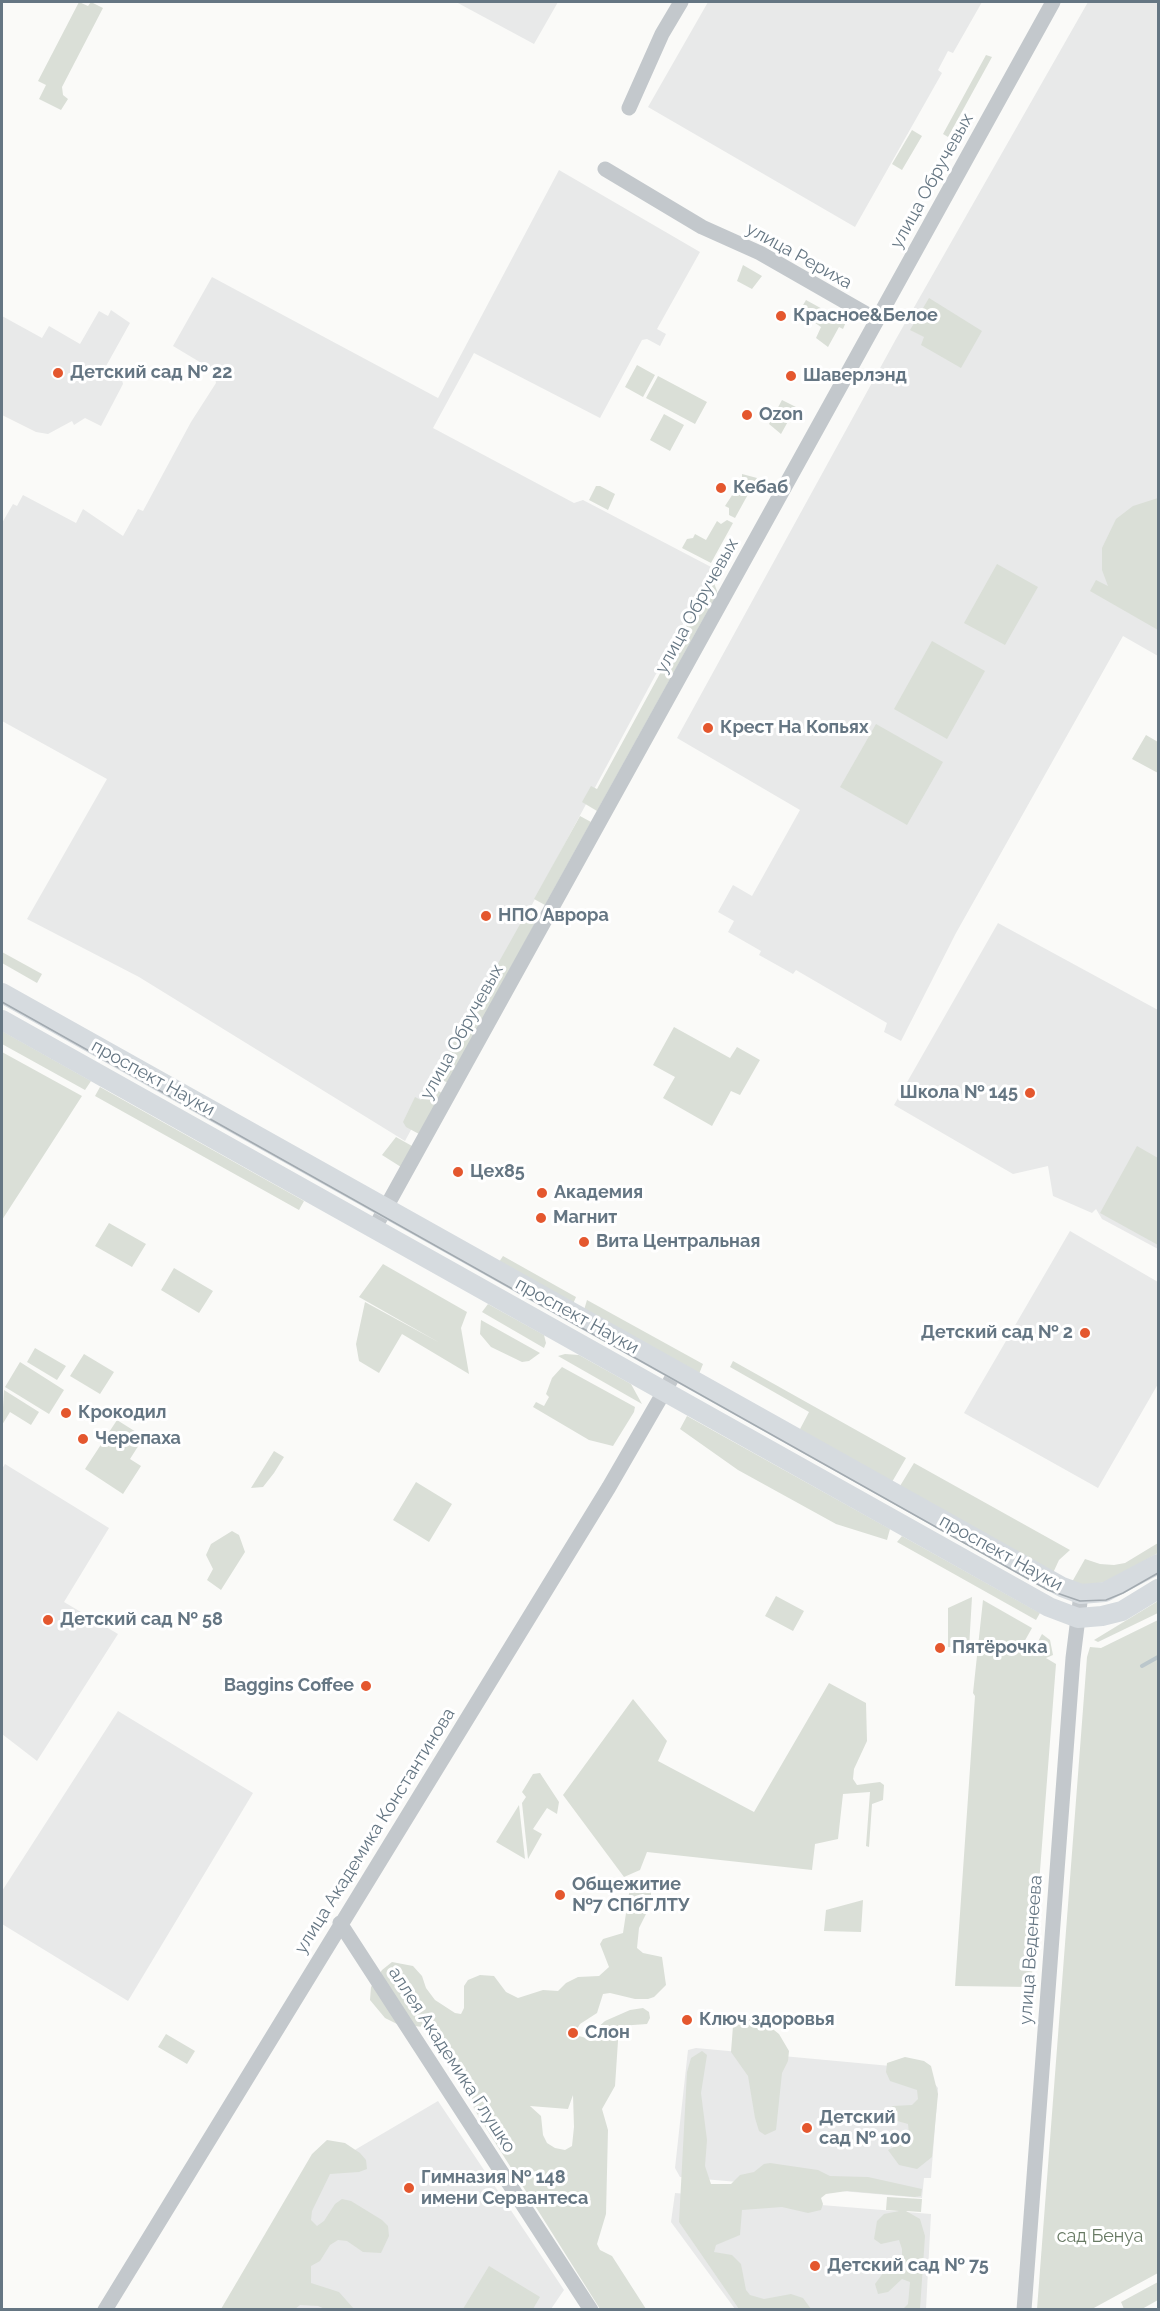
<!DOCTYPE html>
<html>
<head>
<meta charset="utf-8">
<style>
	body { margin:0 }
	#map { position:relative; width:1160px; height:2311px; overflow:hidden; background:#fafaf8; font-family:Raleway,sans-serif }
	canvas { display:block }
	.frame { position:absolute; inset:0; border:3px solid #657683; pointer-events:none }
</style>
</head>
<body>
<div id="map">
<canvas width="1160" height="2311"></canvas>
<div class="frame"></div>
</div>
<script>
const ctx = document.querySelector('canvas').getContext('2d');
ctx.lineJoin = 'round';
function fill(path, color) { ctx.fillStyle = color; ctx.fill(path, 'evenodd'); }
const toPath = rows => new Path2D(rows.map(r => 'M' + r).join(''));
function stroke(path, color, width, dash) { ctx.strokeStyle = color; ctx.lineWidth = width; ctx.lineCap = dash ? 'butt' : 'round'; ctx.setLineDash(dash || []); ctx.stroke(path); }
function label(font, color, halo, rows, align = 'center') {
  ctx.font = font + ' Raleway,sans-serif'; ctx.lineWidth = 6; ctx.setLineDash([]); ctx.textBaseline = 'middle'; ctx.strokeStyle = halo; ctx.fillStyle = color; for (const [text, x, y, turn = 0] of rows) {
    ctx.save(); ctx.translate(x, y); ctx.rotate((+turn || 0) * Math.PI / 180); ctx.textAlign = isNaN(turn) ? turn : align; if (halo) ctx.strokeText(text, 0, 0); ctx.fillText(text, 0, 0); ctx.restore();
  }
}
fill(toPath([
	[456,2,558,2,534,44],
	[708,2,982,2,953,53,948,51,938,70,942,73,855,227,648,107],
	[1088,2,1158,2,1158,656,1123,636,956,933,901,1041,884,1032,887,1023,796,970,793,974,759,955,761,951,728,932,734,921,718,912,733,885,752,896,800,810,677,738,896,339],
	[559,170,700,252,657,329,666,334,660,346,647,339,642,340,600,418,474,353,433,428,574,503,583,500,713,568,405,1141,139,977,27,919,107,779,2,721,2,523,13,504,17,506,23,495,76,523,83,509,123,536,138,509,143,511,191,422,216,383,213,370,173,346,212,277,438,398],
	[111,310,130,323,105,368,121,376,123,384,101,426,85,418,74,425,72,421,48,434,36,432,2,415,2,316,42,338,49,326,80,344,99,311,108,316],
	[998,923,1158,1010,1158,1249,1102,1219,1096,1209,1092,1213,1053,1196,1048,1166,1013,1174,894,1105],
	[1070,1231,1158,1282,1158,1384,1098,1488,964,1413],
	[5,1464,109,1528,64,1602,118,1634,37,1761,2,1734,2,1469],
	[118,1711,253,1793,128,2001,2,1924,2,1891],
	[696,2048,923,2069,938,2088,931,2178,924,2178,922,2198,680,2177,675,2168,688,2050],
	[438,2101,564,2290,551,2309,250,2310,336,2161],
	[675,2193,931,2214,926,2309,735,2309,671,2222]
]), '#e8e9e9');
fill(toPath([
	[79,2,88,6,91,2,103,8,62,87,63,95,68,99,61,110,39,99,46,85,38,81],
	[986,55,992,57,948,137,943,134],
	[912,130,922,136,902,170,892,164],
	[743,265,762,276,752,289,737,281],
	[929,298,982,331,961,368,921,345,924,337,910,330],
	[806,300,846,322,843,329,839,327,828,347,816,338,821,327,799,312],
	[637,365,655,375,643,397,625,387],
	[658,376,707,402,695,424,646,398],
	[782,400,796,407,781,434,769,424],
	[664,414,684,425,670,451,650,440],
	[742,474,757,478,735,518,729,515,729,508,725,506,742,480],
	[596,486,600,486,615,494,608,510,589,500],
	[1158,498,1158,630,1090,591,1096,580,1108,586,1102,570,1102,548,1116,519,1133,506],
	[727,520,733,523,711,563,682,548,687,539,693,538,695,534,706,540,717,521,721,524],
	[997,564,1038,587,1005,645,964,623],
	[714,583,717,591,716,596,597,811,582,802,591,786,597,789,705,591],
	[932,641,985,671,947,739,894,709],
	[876,724,943,762,907,825,840,787],
	[1146,735,1158,742,1158,773,1132,759],
	[580,816,591,822,545,905,534,899],
	[528,910,539,916,448,1083,435,1076],
	[2,952,42,974,37,983,2,963],
	[674,1027,730,1058,737,1047,760,1060,740,1095,731,1091,712,1126,663,1098,675,1077,653,1065],
	[2,1031,91,1081,85,1090,2,1044],
	[2,1052,82,1096,2,1220],
	[429,1086,442,1093,419,1134,406,1127,403,1122,415,1097,421,1100],
	[100,1087,304,1201,299,1210,95,1096],
	[396,1137,412,1146,401,1167,382,1155],
	[1137,1146,1158,1158,1158,1245,1100,1213],
	[109,1223,146,1244,132,1267,95,1246],
	[503,1256,576,1297,573,1304,499,1262],
	[383,1264,467,1312,461,1328,469,1374,402,1334,379,1373,359,1361,356,1344,365,1302,440,1343,359,1297],
	[174,1268,213,1291,199,1313,161,1290],
	[587,1300,703,1364,699,1374,584,1310],
	[488,1304,544,1335,546,1343,544,1348,482,1312],
	[481,1320,540,1353,529,1361,522,1362,491,1347,480,1334],
	[35,1348,66,1366,57,1380,27,1362],
	[84,1354,114,1372,100,1394,70,1376],
	[565,1354,579,1355,631,1384,642,1404,558,1356],
	[733,1361,906,1458,892,1482,799,1431,809,1412,730,1367],
	[20,1362,64,1390,49,1414,5,1387],
	[562,1367,635,1407,634,1412,613,1446,589,1440,533,1407,536,1402,544,1406,549,1397,546,1394,552,1378],
	[4,1390,39,1412,31,1425,10,1412,2,1425],
	[687,1416,890,1529,887,1540,836,1524,738,1470,680,1429],
	[117,1420,144,1437,130,1459,141,1466,123,1494,85,1469],
	[274,1451,284,1457,274,1473,263,1487,251,1488],
	[914,1463,1070,1550,1059,1560,1053,1573,900,1486],
	[416,1482,452,1504,429,1542,393,1520],
	[232,1531,239,1535,245,1552,221,1590,207,1580,213,1569,206,1555,211,1544],
	[902,1536,1040,1613,1036,1620,897,1542],
	[1158,1543,1158,1553,1107,1582,1083,1585,1072,1582,1085,1559,1100,1564,1114,1565,1125,1563],
	[776,1596,804,1611,793,1631,765,1616],
	[972,1597,969,1648,948,1647,948,1608],
	[983,1600,1032,1628,1023,1644,1033,1651,1042,1634,1050,1640,1053,1655,1046,1658,1056,1664,1031,1987,955,1986,975,1696,973,1693],
	[1158,1601,1158,1613,1098,1642,1094,1640],
	[1158,1620,1158,2273,1092,2309,1037,2309,1087,1657,1090,1647,1101,1648],
	[829,1683,866,1703,867,1741,854,1769,853,1779,857,1785,880,1782,884,1785,883,1800,872,1804,869,1847,866,1846,870,1792,843,1794,838,1839,815,1844,812,1870,647,1852,640,1870,624,1877,563,1795,633,1699,667,1741,658,1761,754,1812],
	[540,1773,559,1802,557,1814,547,1808,533,1829,542,1834,528,1859,522,1803,526,1797,522,1792,533,1774],
	[519,1805,525,1859,496,1842],
	[642,1882,648,1884,651,1890,651,1904,639,1928,637,1948,643,1953,662,1957,666,1985,654,1997,648,1999,635,1999,610,1993,603,1994,597,2013,580,2024,577,2029,579,2036,586,2038,605,2021,630,2010,643,2008,649,2012,650,2018,647,2024,619,2026,615,2086,602,2109,608,2130,606,2214,597,2244,600,2250,612,2256,646,2309,600,2309,474,2109,469,2082,450,2064,430,2030,423,2027,397,2024,385,2018,370,2000,371,1987,382,1970,392,1962,413,1966,422,1976,426,1988,435,2000,455,2013,461,2014,464,2008,464,1986,468,1980,480,1975,494,1976,506,1992,518,1998,543,1990,558,1991,566,1983,578,1977,599,1976,609,1967,600,1944,603,1939,623,1933,630,1887],
	[573,2095,574,2127,572,2146,565,2150,555,2148,547,2143,543,2135,541,2116,530,2106,568,2109],
	[863,1900,861,1932,824,1931,826,1910],
	[751,2019,764,2022,779,2034,789,2051,788,2061,782,2073,776,2130,765,2135,759,2131,755,2118,748,2076,731,2052,733,2026],
	[166,2034,195,2051,187,2064,158,2047],
	[702,2051,707,2055,701,2093,707,2140,705,2166,711,2184,731,2184,740,2175,754,2172,764,2164,770,2163,818,2170,830,2176,868,2177,922,2189,921,2196,915,2197,847,2191,826,2194,821,2198,823,2204,821,2210,808,2213,782,2207,742,2210,740,2235,716,2245,714,2252,732,2255,741,2264,746,2290,750,2295,764,2299,791,2294,803,2298,811,2309,739,2309,679,2222,687,2072,691,2058],
	[905,2057,924,2061,931,2066,938,2094,932,2157,917,2169,899,2165,888,2150,904,2142,909,2134,908,2124,890,2119,885,2111,893,2106,912,2105,918,2099,917,2090,890,2081,886,2072,887,2063],
	[327,2140,345,2143,360,2153,366,2160,367,2169,359,2172,330,2174,312,2211,311,2220,317,2226,324,2221,335,2204,342,2199,351,2201,382,2220,388,2226,389,2236,381,2253,363,2252,347,2241,338,2240,330,2245,320,2261,311,2266,311,2283,339,2292,354,2309,325,2309,318,2306,300,2305,295,2309,221,2309,312,2154],
	[887,2197,922,2199,921,2212,906,2211,920,2219,925,2236,920,2309,903,2309,908,2304,910,2282,902,2279,888,2292,878,2294,875,2284,886,2269,902,2258,902,2249,899,2240,881,2244,874,2239,877,2221,884,2214,899,2211,886,2210],
	[489,2266,540,2297,533,2309,463,2309],
	[1158,2282,1158,2300,1142,2309,1124,2309,1121,2302]
]), '#dadfd7');
stroke(toPath([
	[1142,1666,1158,1657]
]), '#bbc7cb', 4);
stroke(toPath([
	[629,108,662,34,681,2],
	[605,169,702,227,760,253,877,320],
	[374,1229,1053,2],
	[340,1923,591,2310],
	[105,2310,609,1487,676,1371],
	[1024,2310,1073,1658,1081,1594]
]), '#c3c8cc', 15);
stroke(toPath([
	[2,993,1062,1587,1081,1594,1105,1592,1158,1564],
	[2,1020,1049,1607,1078,1618,1102,1616,1122,1611,1158,1589]
]), '#d6dbdf', 20);
stroke(toPath([
	[2,1002,1048,1590,1080,1601,1106,1600,1123,1593,1158,1573]
]), '#a2aab0', 1.5);
for (const [x, y, r, color] of [
	[781,316,6,"#e4572e"],
	[58,373,6,"#e4572e"],
	[791,376,6,"#e4572e"],
	[747,415,6,"#e4572e"],
	[721,488,6,"#e4572e"],
	[708,728,6,"#e4572e"],
	[486,916,6,"#e4572e"],
	[1030,1093,6,"#e4572e"],
	[458,1172,6,"#e4572e"],
	[542,1193,6,"#e4572e"],
	[541,1218,6,"#e4572e"],
	[584,1242,6,"#e4572e"],
	[1085,1333,6,"#e4572e"],
	[66,1413,6,"#e4572e"],
	[83,1439,6,"#e4572e"],
	[48,1620,6,"#e4572e"],
	[940,1648,6,"#e4572e"],
	[366,1686,6,"#e4572e"],
	[560,1895,6,"#e4572e"],
	[687,2020,6,"#e4572e"],
	[573,2033,6,"#e4572e"],
	[807,2128,6,"#e4572e"],
	[409,2188,6,"#e4572e"],
	[815,2266,6,"#e4572e"]
]) { const dot = new Path2D(); dot.arc(x, y, r, 0, 2 * Math.PI); ctx.fillStyle = color; ctx.fill(dot); stroke(dot, '#fff', 2); }
label('18px', '#657683', '#fff', [
	["улица Обручевых",932,181,-61],
	["улица Рериха",799,256,29],
	["улица Обручевых",697,606,-61],
	["улица Обручевых",462,1032,-61],
	["проспект Науки",153,1078,29],
	["проспект Науки",577,1316,29],
	["проспект Науки",1001,1553,29],
	["улица Академика Константинова",375,1831,-58],
	["улица Веденеева",1031,1950,-86],
	["аллея Академика Глушко",452,2060,57]
]);
label('bold 18px', '#657683', '#fff', [
	["Красное&Белое",793,316],
	["Детский сад № 22",70,373],
	["Шаверлэнд",803,376],
	["Ozon",759,415],
	["Кебаб",733,488],
	["Крест На Копьях",720,728],
	["НПО Аврора",498,916],
	["Школа № 145",1018,1093,"right"],
	["Цех85",470,1172],
	["Академия",554,1193],
	["Магнит",553,1218],
	["Вита Центральная",596,1242],
	["Детский сад № 2",1073,1333,"right"],
	["Крокодил",78,1413],
	["Черепаха",95,1439],
	["Детский сад № 58",60,1620],
	["Пятёрочка",952,1648],
	["Baggins Coffee",354,1686,"right"],
	["Общежитие",572,1885],
	["№7 СПбГЛТУ",572,1906],
	["Ключ здоровья",699,2020],
	["Слон",585,2033],
	["Детский",819,2118],
	["сад № 100",819,2139],
	["Гимназия № 148",421,2178],
	["имени Сервантеса",421,2199],
	["Детский сад № 75",827,2266]
], 'left');
label('18px', '#687a64', '#fff', [
	["сад Бенуа",1100,2237]
]);
</script>
</body>
</html>
